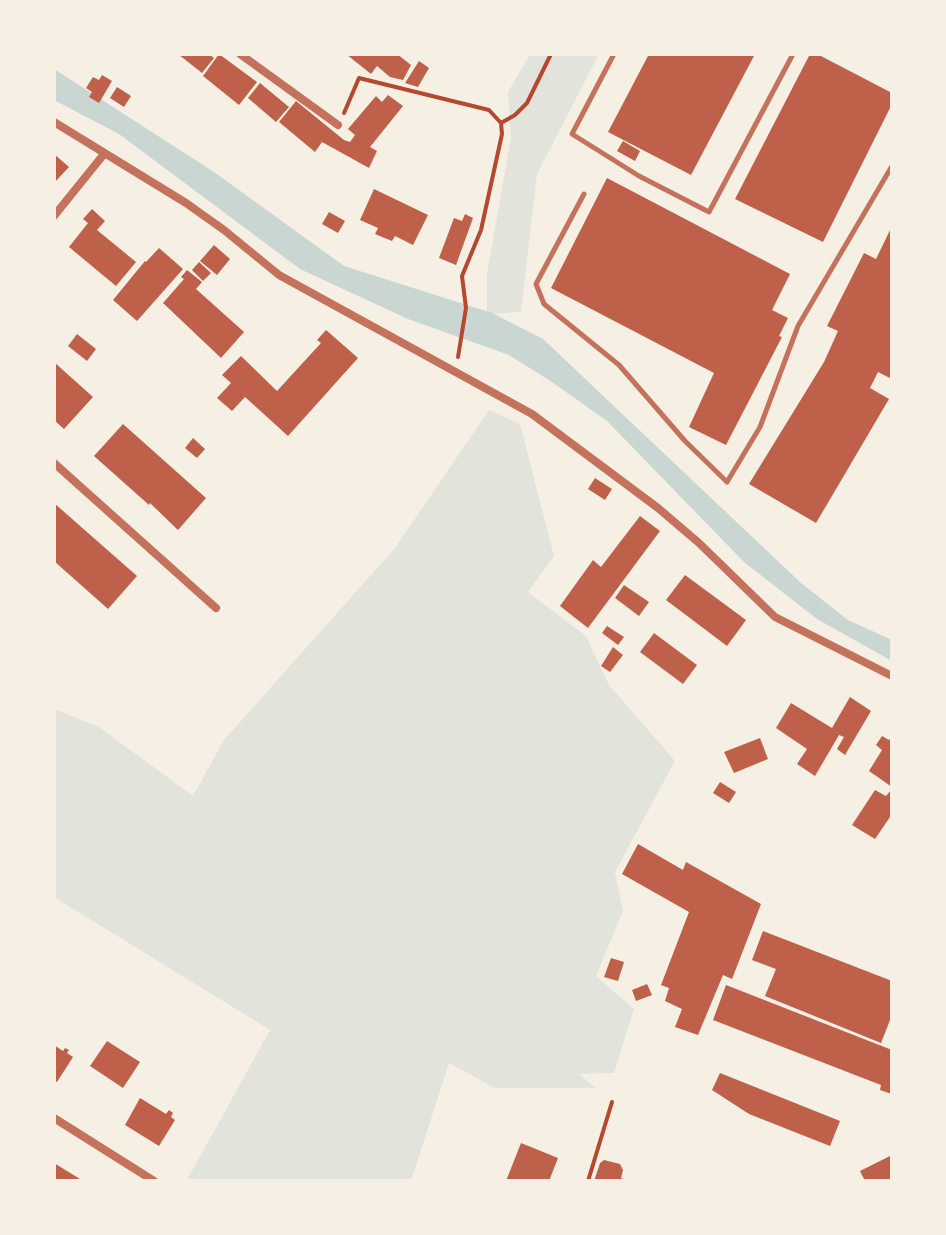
<!DOCTYPE html>
<html>
<head>
<meta charset="utf-8">
<style>
	body { margin:0 }
	#map { position:relative; width:946px; height:1235px; overflow:hidden; background:#f6efe4; font-family:"Public Sans",sans-serif }
	canvas { display:block }
	.frame { position:absolute; inset:0; border:56px solid #f6efe4; pointer-events:none }
</style>
</head>
<body>
<div id="map">
<canvas width="946" height="1235"></canvas>
<div class="frame"></div>
</div>
<script>
const ctx = document.querySelector('canvas').getContext('2d');
ctx.lineJoin = 'round';
function fill(path, color) { ctx.fillStyle = color; ctx.fill(path, 'evenodd'); }
const toPath = rows => new Path2D(rows.map(r => 'M' + r).join(''));
function stroke(path, color, width, dash) { ctx.strokeStyle = color; ctx.lineWidth = width; ctx.lineCap = dash ? 'butt' : 'round'; ctx.setLineDash(dash || []); ctx.stroke(path); }
fill(toPath([
	[530,54,599,54,537,174,521,312,487,314,487,274,511,137,508,92],
	[489,410,520,424,554,556,528,592,586,636,609,685,675,761,615,872,623,911,596,976,634,1009,614,1073,579,1074,596,1088,495,1088,449,1063,411,1181,193,1181,188,1178,270,1030,54,897,54,709,99,727,193,796,224,740,395,548]
]), '#e2e4dc');
fill(toPath([
	[54,69,214,172,344,266,492,313,543,339,801,583,848,620,892,640,892,661,817,619,744,562,607,421,552,382,509,355,408,319,300,269,119,134,54,100]
]), '#c9d6d2');
fill(toPath([
	[178,54,209,54,214,58,202,73],
	[219,54,257,82,239,105,203,76],
	[346,54,397,54,411,65,403,80,390,77,377,66,371,74],
	[649,54,755,54,691,175,608,132],
	[810,54,817,54,892,93,892,104,823,242,735,199],
	[419,61,429,68,418,87,405,83],
	[102,75,112,81,99,103,89,97,92,92,86,88,93,77,99,80],
	[260,83,289,107,276,122,248,98],
	[117,87,131,96,124,107,110,98],
	[388,95,403,106,370,147,377,151,369,168,322,142,315,152,279,122,296,101,344,140,350,142,355,135,348,129,376,96,382,102],
	[623,141,640,151,635,161,617,151],
	[54,154,69,167,54,183],
	[607,178,790,274,772,310,788,318,779,336,782,337,726,445,689,427,714,373,551,288],
	[374,189,428,215,413,245,395,236,392,241,375,234,378,228,360,220],
	[92,209,105,221,97,230,136,262,116,286,69,247,88,223,83,219],
	[329,212,345,221,338,233,322,224],
	[465,214,473,218,456,265,439,258,454,218,462,221],
	[892,226,892,379,878,372,870,388,889,399,816,523,749,484,824,362,838,331,827,326,864,253,876,259],
	[214,245,230,259,217,275,200,261],
	[159,248,183,269,137,321,113,300,145,261,146,262],
	[199,262,211,273,203,281,192,270],
	[187,270,202,282,196,289,244,332,221,358,163,303,184,279,181,277],
	[326,330,358,358,288,436,245,397,232,411,217,398,231,383,222,375,241,356,277,391,321,343,317,340],
	[77,334,96,349,87,361,68,346],
	[54,362,93,397,64,429,54,420],
	[123,424,206,498,178,530,150,503,149,505,94,456],
	[193,438,205,449,197,458,185,448],
	[595,478,612,489,605,500,588,489],
	[54,503,137,576,108,609,54,561],
	[640,516,660,531,588,628,560,606,593,560,601,567],
	[685,575,746,620,727,646,666,600],
	[624,585,649,602,639,616,615,598],
	[607,626,624,637,618,645,602,633],
	[654,633,697,665,683,684,640,652],
	[613,647,623,655,610,672,601,666],
	[850,697,871,711,845,755,837,749,844,737,839,735,815,776,797,764,807,749,776,728,791,703,832,728],
	[882,736,889,740,892,736,892,787,869,771,882,750,876,745],
	[760,738,768,759,734,773,724,752],
	[720,782,736,792,729,803,713,793],
	[892,789,892,814,875,839,852,825,875,790,886,796],
	[638,844,683,870,686,862,761,904,732,979,723,975,698,1035,675,1027,682,1009,665,1001,669,988,661,985,689,912,622,874],
	[763,931,892,981,892,1015,881,1043,765,996,776,969,752,960],
	[611,958,624,962,618,981,604,977],
	[647,984,652,995,636,1001,632,990],
	[726,985,892,1050,892,1094,880,1090,881,1085,713,1020],
	[107,1041,140,1062,123,1088,90,1066],
	[54,1045,63,1051,65,1048,69,1050,67,1053,73,1057,57,1082,54,1080],
	[720,1073,840,1121,830,1146,749,1114,712,1090],
	[140,1098,166,1114,169,1110,173,1113,171,1117,175,1120,159,1146,125,1125],
	[521,1143,558,1158,549,1181,506,1181],
	[892,1155,892,1181,865,1181,860,1171],
	[604,1160,620,1164,623,1170,621,1178,629,1181,594,1181,600,1163],
	[54,1163,80,1179,78,1181,54,1181]
]), '#bf614a');
stroke(toPath([
	[344,113,359,78,489,110,501,123,502,134,481,230,462,276,466,308,458,357],
	[501,123,515,115,527,103,551,54],
	[588,1181,612,1102]
]), '#b5482f', 4);
stroke(toPath([
	[614,54,572,134,639,176,709,212,793,54],
	[584,194,536,284,544,304,619,365,685,441,727,482,760,427,798,326,892,166]
]), '#c5725c', 5);
stroke(toPath([
	[240,54,338,125],
	[54,122,186,203,224,230,279,275,532,414,658,508,699,543,775,617,892,676],
	[54,216,104,154],
	[54,463,216,608],
	[54,1118,154,1181]
]), '#c5725c', 8);
</script>
</body>
</html>
